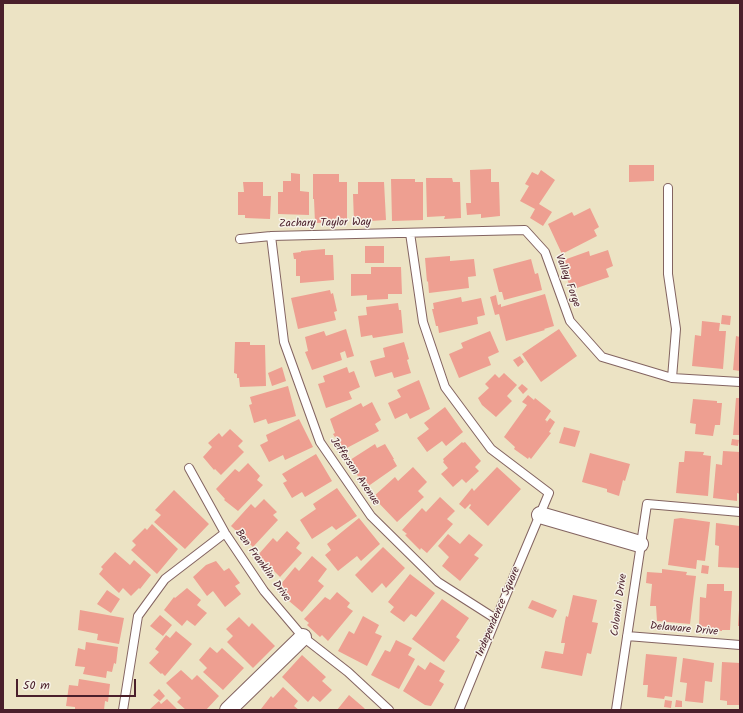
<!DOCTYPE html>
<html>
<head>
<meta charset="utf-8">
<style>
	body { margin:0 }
	#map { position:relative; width:743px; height:713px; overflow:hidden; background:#ece3c4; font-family:Kalam,sans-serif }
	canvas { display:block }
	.frame { position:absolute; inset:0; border:4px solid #4a1f2b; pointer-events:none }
	.scale { position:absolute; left:16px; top:679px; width:120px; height:18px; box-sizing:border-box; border:2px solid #4a1f2b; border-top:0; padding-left:5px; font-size:12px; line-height:14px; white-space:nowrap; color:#4a1f2b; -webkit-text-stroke:3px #f7f3e8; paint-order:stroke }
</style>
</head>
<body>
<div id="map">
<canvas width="743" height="713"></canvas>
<div class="frame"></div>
<div class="scale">50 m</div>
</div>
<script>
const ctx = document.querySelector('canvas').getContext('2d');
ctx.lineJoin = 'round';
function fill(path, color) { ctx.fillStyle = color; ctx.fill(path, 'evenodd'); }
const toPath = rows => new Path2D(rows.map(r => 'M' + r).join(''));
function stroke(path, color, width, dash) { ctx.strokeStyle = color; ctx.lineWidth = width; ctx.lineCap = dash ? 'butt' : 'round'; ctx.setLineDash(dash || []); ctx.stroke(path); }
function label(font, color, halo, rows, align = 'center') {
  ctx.font = font + ' Kalam,sans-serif'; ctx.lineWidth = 3; ctx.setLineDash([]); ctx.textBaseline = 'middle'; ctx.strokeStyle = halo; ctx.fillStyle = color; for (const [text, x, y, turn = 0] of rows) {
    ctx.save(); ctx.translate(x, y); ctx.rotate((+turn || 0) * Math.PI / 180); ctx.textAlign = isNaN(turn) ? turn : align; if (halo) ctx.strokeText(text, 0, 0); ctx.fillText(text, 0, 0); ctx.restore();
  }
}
fill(toPath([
	[629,165,654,165,654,181,629,182],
	[491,169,491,182,499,182,500,216,481,218,481,214,467,215,466,203,471,203,470,170],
	[541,170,555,180,539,204,552,212,543,226,530,218,535,209,520,201,529,186,525,184,532,172,538,175],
	[291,173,300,174,300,191,309,192,309,215,278,214,278,192,283,192,283,181,291,181],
	[313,174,339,174,339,182,347,182,347,222,315,223,314,199,313,199],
	[426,178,452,178,453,182,460,182,461,218,444,219,445,216,427,217],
	[391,179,415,179,415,182,423,182,423,220,392,221],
	[243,182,263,182,263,196,271,196,270,219,245,218,245,215,238,215,238,192,244,192],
	[358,182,384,182,386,220,354,222,353,194,358,194],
	[590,208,599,227,594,230,597,236,562,254,548,224,572,212,574,216],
	[365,246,384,246,384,263,365,263],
	[325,249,325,255,333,255,334,280,300,283,300,276,296,276,296,259,294,259,293,253,301,252,301,251],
	[608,250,613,266,606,269,609,277,571,290,561,261,589,251,590,256],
	[450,256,450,261,474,259,476,276,468,277,469,288,429,293,428,281,427,282,425,258],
	[531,259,535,274,538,273,542,290,504,300,502,292,499,292,493,269],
	[371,267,401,267,402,294,388,294,388,299,367,300,367,295,351,296,351,274,371,274],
	[330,290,331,294,333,293,337,311,334,312,336,320,298,329,291,298],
	[545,294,554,326,544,329,545,330,506,341,499,314,495,315,490,297,496,295,498,305,501,304,501,307],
	[461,297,462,302,481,298,485,315,477,317,478,324,439,333,438,326,436,326,432,309,434,309,433,303],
	[398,303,399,310,401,310,403,333,373,338,372,335,361,337,358,316,367,315,366,307],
	[722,315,731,316,730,325,721,324],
	[702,321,720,323,719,331,726,331,723,369,692,366,695,335,701,336],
	[346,329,354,356,347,358,345,351,340,353,342,360,312,370,305,352,308,351,305,337,324,331,326,336],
	[559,329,577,356,541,382,522,354],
	[490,331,499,352,488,357,491,365,459,378,449,354,463,348,461,343],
	[736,336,740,337,740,371,733,370],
	[235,342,250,342,250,345,265,345,266,386,240,387,239,378,237,378,237,374,234,373],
	[404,342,409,359,407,360,411,373,394,378,392,372,375,377,370,361,385,357,383,348],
	[520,356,524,362,518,367,513,360],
	[282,367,286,381,272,386,268,373],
	[347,367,349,373,354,371,360,387,349,392,352,399,326,408,318,384,325,382,323,376],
	[504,373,517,385,507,396,512,401,496,417,482,405,478,398,489,388,485,384,495,374,499,378],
	[419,380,430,409,410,419,407,413,395,419,388,403,401,397,397,390],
	[522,384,528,389,523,394,518,388],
	[288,386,296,416,268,424,266,419,254,423,249,405,252,404,250,397],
	[528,395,534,400,535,398,551,411,545,420,547,421,546,423,550,418,555,422,549,432,551,433,531,459,529,457,528,459,514,449,515,447,504,437,527,405,522,402],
	[736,398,740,398,740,435,733,435],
	[693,399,717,401,717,403,722,403,720,425,715,425,713,436,695,434,696,424,690,423],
	[372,402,381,420,375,424,379,431,343,450,333,434,335,433,330,419,361,403,363,407],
	[445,407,463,432,446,446,442,441,427,452,417,438,429,429,424,423],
	[299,419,313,447,285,460,283,455,269,462,260,445,268,441,266,435],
	[564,427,580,431,575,447,559,443],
	[230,429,243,441,238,446,244,452,221,475,215,469,214,470,203,457,212,447,208,443,219,433,222,437],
	[732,439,739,440,738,446,731,445],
	[462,442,463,443,465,442,481,461,475,467,479,471,466,483,462,479,453,487,441,474,448,468,443,462,444,461,443,459],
	[375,444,377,448,385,444,394,459,393,459,397,466,367,487,362,480,361,481,352,467,353,465,350,460],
	[685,451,704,452,703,455,711,456,708,496,676,493,679,462,684,462],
	[723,451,740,452,739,476,740,477,740,494,737,493,737,501,713,498,716,464,722,465],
	[590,453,630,464,625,481,623,480,619,496,607,492,607,489,582,482],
	[316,454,332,481,305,497,302,492,292,498,283,483,287,481,282,474],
	[248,463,260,476,257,480,263,485,238,511,224,500,225,499,216,489,235,469,239,472],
	[413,467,427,482,418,491,424,497,397,522,373,497,395,477,398,481],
	[497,467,521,489,488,526,469,508,471,505,470,504,465,509,459,504,472,488,474,491],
	[337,488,357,516,336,530,332,526,312,539,300,520,316,509,313,504],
	[174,490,209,524,185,549,154,522,161,515,155,510],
	[440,497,455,511,447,519,453,524,427,553,421,548,420,550,405,535,407,534,402,530,422,508,426,512],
	[264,499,277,512,273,515,278,520,253,547,231,526,251,504,255,508],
	[359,518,380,544,361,561,357,556,338,571,325,555,331,550,327,544],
	[681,518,710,522,705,561,697,560,696,569,668,565,674,519],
	[716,523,740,526,740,568,718,567,719,546,715,545],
	[152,524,178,549,157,574,131,550,136,545,132,541,145,528,147,530],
	[287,531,300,543,296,548,302,553,280,577,258,555,273,538,277,542],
	[448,534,460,544,469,534,483,545,474,555,479,558,460,581,442,566,449,557,438,546],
	[383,547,405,568,386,588,382,583,372,593,355,575],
	[115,552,130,565,134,560,151,575,140,589,139,588,131,596,123,588,119,593,99,574,103,569,101,567],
	[312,556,327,569,318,581,324,586,302,612,276,590,295,567,299,571],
	[216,561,224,571,229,568,240,583,235,586,241,594,225,607,213,591,207,596,193,577,206,565],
	[702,565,709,566,708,574,701,573],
	[662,569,687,572,686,575,696,576,690,624,657,621,656,606,650,606,652,584,646,583,647,572,662,573],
	[410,574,435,593,416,617,411,614,404,622,390,612,394,607,388,602],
	[707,584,724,584,724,591,732,591,730,630,722,630,722,631,704,630,704,628,699,627,700,597,706,598],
	[187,588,201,600,197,605,207,613,195,626,187,620,182,626,164,610,174,597,175,598],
	[107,590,120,599,111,613,97,604],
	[337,592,350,603,347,607,353,611,328,641,322,635,320,637,307,625,309,623,304,619,325,597,330,600],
	[573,595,597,600,592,622,598,623,591,654,587,653,582,676,541,668,545,651,563,654,565,643,561,643,566,616,568,617],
	[442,599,469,618,456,637,460,640,444,662,412,639],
	[532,600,557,610,553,618,528,608],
	[80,610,124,618,119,644,97,640,98,634,78,630],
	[739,610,740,610,740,626,738,626],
	[160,615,172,625,163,636,150,626],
	[363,616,379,625,375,633,382,636,367,666,338,651,349,631,354,634],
	[239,617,249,627,252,623,275,646,253,668,227,642,233,636,226,629],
	[176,631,192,644,165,676,162,673,161,674,149,663,159,652,155,649,166,635,170,638],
	[396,640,412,648,408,655,415,659,399,689,371,675,385,650,390,652],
	[86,642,118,647,116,664,114,663,112,672,107,671,106,678,83,674,85,667,75,666,78,648,85,650],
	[210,647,217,653,222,648,244,668,223,690,203,672,207,668,199,660],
	[646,654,677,657,672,697,665,696,664,699,647,697,648,685,643,685],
	[302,655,326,677,322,681,332,690,320,702,313,696,308,702,282,677],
	[683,658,714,663,712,682,705,681,703,703,685,701,687,683,680,682],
	[430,662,445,671,439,681,444,684,431,706,425,705,403,691,418,665,425,670],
	[722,662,740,663,740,705,727,705,727,701,720,700],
	[181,670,192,680,197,675,219,696,206,710,186,710,177,702,181,698,166,683],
	[79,679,110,684,108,702,105,701,104,710,75,710,75,707,66,706,69,685,78,686],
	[283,687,298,701,294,706,299,710,262,710,261,709,271,696,273,698],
	[159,689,165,696,160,701,153,695],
	[349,695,363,707,366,710,337,710],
	[167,699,178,710,149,710,159,701,161,704],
	[665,700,672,701,671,708,664,707],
	[676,700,682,701,682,707,675,707]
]), '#ee9f91');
const service = toPath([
	[668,188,668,274,676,329,672,378],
	[410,233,423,322,445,387,491,449,549,493,496,619,459,710],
	[271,236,284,342,320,442,371,516,438,582,496,619],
	[240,239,271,236,525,230,545,252,570,321,602,357,672,378,740,382],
	[189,468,225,533,264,591,303,637,348,672,389,710],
	[627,636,740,645],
	[123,710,138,616,165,579,225,533],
	[616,710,647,504,740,512]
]);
const minor = toPath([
	[540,515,640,544],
	[228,710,303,637]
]);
stroke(service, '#836461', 10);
stroke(minor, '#836461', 18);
stroke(service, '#fff', 8);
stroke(minor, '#fff', 16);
label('11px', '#4a1f2b', '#f7f3e8', [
	["Zachary Taylor Way",325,224,-1],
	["Valley Forge",567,281,70],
	["Jefferson Avenue",354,472,56],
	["Ben Franklin Drive",262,566,54],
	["Colonial Drive",620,605,-82],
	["Independence Square",499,612,-67],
	["Delaware Drive",684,630,5]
]);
</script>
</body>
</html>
